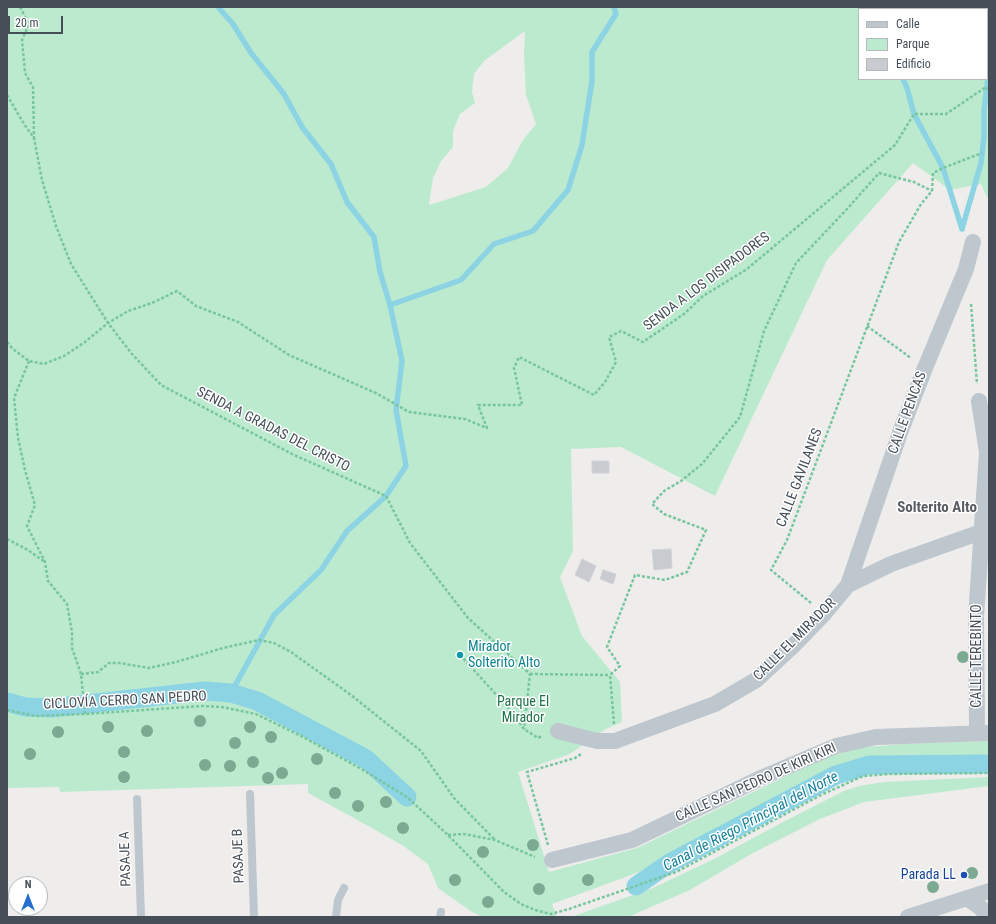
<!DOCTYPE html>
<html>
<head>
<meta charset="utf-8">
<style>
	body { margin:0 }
	#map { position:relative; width:996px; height:924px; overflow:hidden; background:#efecec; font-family:"Roboto Condensed",sans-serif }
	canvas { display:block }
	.frame { position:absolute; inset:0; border:8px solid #464f58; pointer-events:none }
	.legend { position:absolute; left:858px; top:8px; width:130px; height:72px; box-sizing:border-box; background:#fff; border:1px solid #b5b9bc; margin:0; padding:5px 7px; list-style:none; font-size:12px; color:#464f58 }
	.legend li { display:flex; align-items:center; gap:8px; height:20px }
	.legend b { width:20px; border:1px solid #b5b9bc }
	.north { position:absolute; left:8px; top:876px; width:40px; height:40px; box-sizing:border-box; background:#fff; border:1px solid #b5b9bc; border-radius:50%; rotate:0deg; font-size:11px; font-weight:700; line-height:16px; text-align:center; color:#464f58 }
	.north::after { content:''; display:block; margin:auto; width:14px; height:18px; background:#2570cf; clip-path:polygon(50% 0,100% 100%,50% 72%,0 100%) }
	.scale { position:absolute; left:8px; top:16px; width:55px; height:18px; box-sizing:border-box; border:2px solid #464f58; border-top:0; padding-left:5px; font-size:12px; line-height:14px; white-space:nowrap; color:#464f58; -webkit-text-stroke:3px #fff; paint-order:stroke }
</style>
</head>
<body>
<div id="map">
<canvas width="996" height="924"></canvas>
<div class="frame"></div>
<ul class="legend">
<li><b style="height:5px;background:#bec6ce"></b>Calle</li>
<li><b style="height:11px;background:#bceace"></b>Parque</li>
<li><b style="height:11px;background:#cacbd1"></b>Edificio</li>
</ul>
<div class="north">N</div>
<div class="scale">20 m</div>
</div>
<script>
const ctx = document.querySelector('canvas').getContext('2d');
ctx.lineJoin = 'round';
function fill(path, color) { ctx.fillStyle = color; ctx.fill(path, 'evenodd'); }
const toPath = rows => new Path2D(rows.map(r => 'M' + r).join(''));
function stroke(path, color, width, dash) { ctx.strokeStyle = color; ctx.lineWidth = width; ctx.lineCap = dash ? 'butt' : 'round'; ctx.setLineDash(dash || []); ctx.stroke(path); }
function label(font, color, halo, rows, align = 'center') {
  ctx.font = font + ' "Roboto Condensed",sans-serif'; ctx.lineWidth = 3; ctx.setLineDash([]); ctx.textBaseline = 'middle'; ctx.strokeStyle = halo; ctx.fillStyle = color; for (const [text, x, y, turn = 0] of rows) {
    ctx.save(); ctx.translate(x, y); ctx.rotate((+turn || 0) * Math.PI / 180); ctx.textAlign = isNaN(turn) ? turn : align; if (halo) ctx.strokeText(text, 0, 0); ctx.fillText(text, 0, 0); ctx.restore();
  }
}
fill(toPath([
	[7,7,989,7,989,201,981,184,950,190,913,163,827,260,715,496,621,447,571,449,573,551,560,577,582,636,620,682,622,722,604,730,570,754,518,772,549,872,637,848,801,769,831,756,856,748,903,744,989,741,989,760,870,761,852,764,832,771,642,871,552,904,557,917,483,917,472,912,438,888,428,864,402,845,352,817,308,793,308,784,60,792,59,787,7,788],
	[859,9,987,9,987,79,859,79],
	[525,31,524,55,526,95,536,124,523,140,508,168,486,187,429,205,433,178,441,161,453,147,453,131,460,114,475,103,472,92,474,74,484,61],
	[989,777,989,786,864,802,820,819,751,854,690,890,628,917,571,917,653,888,716,858,785,821,844,791,859,786,884,782]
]), '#bceace');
stroke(toPath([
	[218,7,233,24,251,53,284,94,302,127,331,164,347,202,374,237,380,272,390,305,402,361,396,410,406,466,386,496,347,531,321,570,274,615,231,693],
	[872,7,873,9],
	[975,7,976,9],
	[987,28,989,32],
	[903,79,907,88,914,114,943,168,962,229],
	[962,229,981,163,984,136,984,110,989,70],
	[390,305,461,280,494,244,533,231,568,190,582,145,592,81,592,52,616,14,614,7]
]), '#8cd3e4', 5.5);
stroke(toPath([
	[7,702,25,707,51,708,204,691,231,693,257,701,366,759,407,797],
	[636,886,668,864,836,775,869,765,989,764]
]), '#8cd3e4', 19);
const building = toPath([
	[592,461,609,461,609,473,592,473,592,461],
	[671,549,672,568,654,570,652,550,671,549],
	[582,559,596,566,589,582,575,575,582,559],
	[603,570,616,574,613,584,600,579,603,570]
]);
fill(building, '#cacbd1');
stroke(building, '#d0d2d7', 1);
stroke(toPath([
	[20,7,29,24,22,40,25,73,33,87,34,138],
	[7,95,24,124,34,138,42,180,56,226,71,264,108,323,132,354,161,385,292,454,386,496,410,543,468,618,530,674,524,729],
	[932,191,933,173,943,168,982,153],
	[971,304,977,384],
	[867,326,911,358],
	[7,342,13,349,29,361,44,364,64,356,85,342,108,323,128,311,152,303,177,291,196,306,238,322,289,355,376,393,409,412,465,419,487,428,478,405,522,405,514,368,519,357,594,395,605,382,616,362,609,337,621,331,643,342,684,314,703,296,747,269,895,145,914,114,946,114,986,87,989,90],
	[29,361,14,398,18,438,25,470,35,505,27,526,45,562,48,581,67,604,72,632,72,648,81,674,85,714],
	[7,539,28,550,45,562],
	[811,603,771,570,787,540,899,242,921,204,932,191],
	[460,655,513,713,524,729,538,738,542,736],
	[81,674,98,672,109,663,119,663,149,668,176,662,223,648,259,640,274,643,291,652,351,695,421,751,454,798,495,840],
	[530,674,610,675],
	[7,710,35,716,85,714,202,706,222,707,256,714,303,737,358,767,407,797,448,835,504,892,521,904,535,910,551,914,569,909,676,872,821,795,863,776,889,774,989,773],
	[614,724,610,675,620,666,607,647,635,575,665,580,687,572,706,530,664,514,652,504,664,491,681,481,702,464,740,417,764,331,796,263,847,209,879,173,914,182,932,191],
	[448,835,464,834,495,840,535,857],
	[548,845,527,772,575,758,581,754]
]), '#77c69e', 2.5, [3, 2]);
stroke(toPath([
	[250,794,254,917],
	[137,799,141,917],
	[336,917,338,900,344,888],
	[440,917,441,912]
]), '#bec6ce', 8);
stroke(toPath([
	[848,585,901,430,925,368,966,269,973,242],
	[558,731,597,741,615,741,715,704,756,680,795,644,824,614,848,585,891,564,981,532],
	[977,732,976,617,987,452,979,401],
	[552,860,632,840,763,777,836,746,876,737,989,733],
	[967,898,981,908,988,917],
	[908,917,989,891]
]), '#bec6ce', 16);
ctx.fillStyle = '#7ca991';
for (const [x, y] of [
	[963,657],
	[200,721],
	[108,727],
	[250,727],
	[147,731],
	[58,732],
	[271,737],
	[235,743],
	[124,752],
	[30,754],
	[317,759],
	[253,762],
	[205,765],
	[230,766],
	[282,773],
	[124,777],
	[268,778],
	[335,793],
	[386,802],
	[358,806],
	[403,828],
	[533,845],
	[483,852],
	[972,873],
	[455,880],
	[588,880],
	[933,887],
	[539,889],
	[488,902]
]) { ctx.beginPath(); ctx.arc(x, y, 6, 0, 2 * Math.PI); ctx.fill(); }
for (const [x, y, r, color] of [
	[460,655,4,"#0f9aa8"],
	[964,875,4,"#1a4fb4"]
]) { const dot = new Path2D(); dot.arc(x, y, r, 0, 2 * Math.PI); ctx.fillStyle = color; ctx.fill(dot); stroke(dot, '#fff', 1.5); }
label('14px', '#464f58', '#fff', [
	["SENDA A LOS DISIPADORES",707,282,-37],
	["CALLE PENCAS",908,413,-70],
	["SENDA A GRADAS DEL CRISTO",273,430,27],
	["CALLE GAVILANES",800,478,-69],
	["CALLE EL MIRADOR",795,640,-45],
	["CALLE TEREBINTO",977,656,-90],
	["CICLOVÍA CERRO SAN PEDRO",125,701,-3],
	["CALLE SAN PEDRO DE KIRI KIRI",756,783,-24],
	["PASAJE B",239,856,-92],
	["PASAJE A",126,859,-92]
]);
label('14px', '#0d838f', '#fff', [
	["Mirador",468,647],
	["Solterito Alto",468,663]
], 'left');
label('14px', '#1d7347', '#fff', [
	["Parque El",523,702],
	["Mirador",523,718]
]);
label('14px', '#164399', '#fff', [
	["Parada LL",956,875]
], 'right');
label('bold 15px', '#595c60', '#fff', [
	["Solterito Alto",937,508]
]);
label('italic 15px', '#16809b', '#fff', [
	["Canal de Riego Principal del Norte",751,822,-28]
]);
</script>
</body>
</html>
